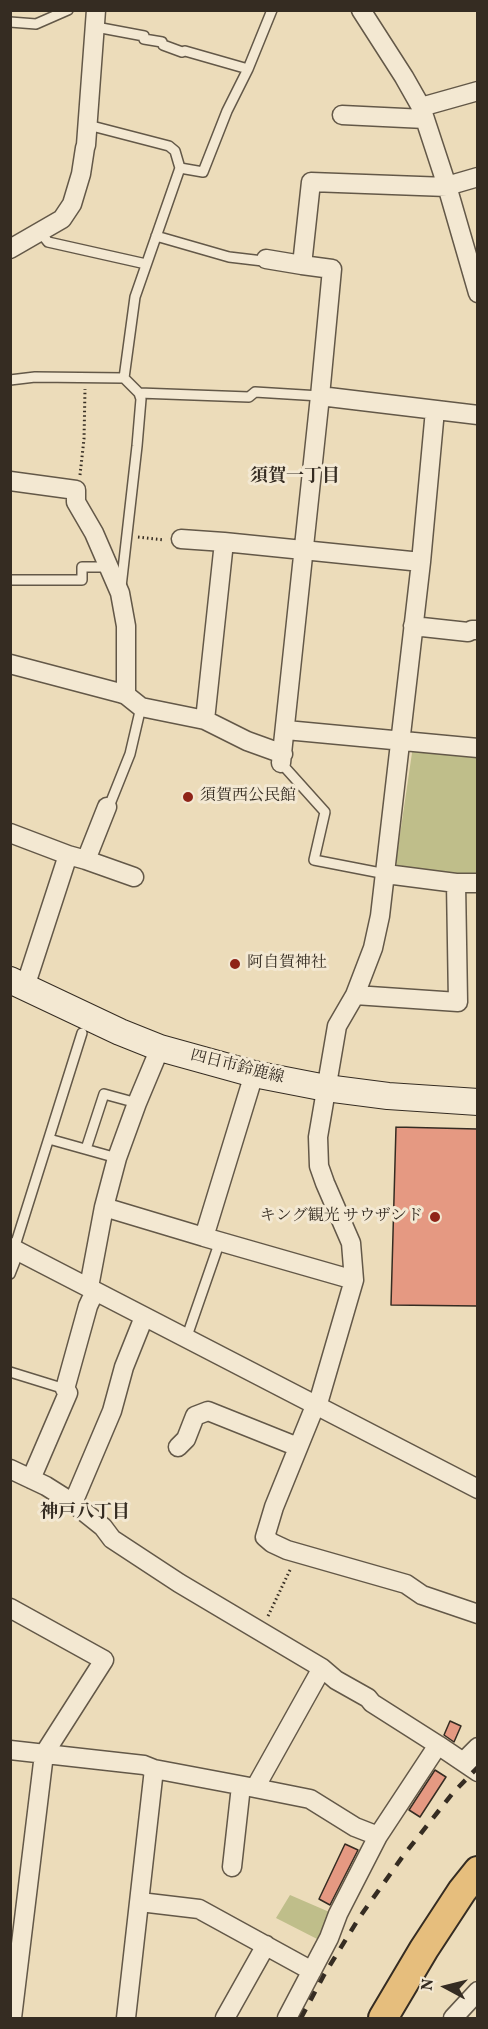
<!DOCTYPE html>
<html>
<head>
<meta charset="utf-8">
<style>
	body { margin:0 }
	#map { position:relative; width:488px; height:2029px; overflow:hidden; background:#ecdcba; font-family:Vollkorn,serif }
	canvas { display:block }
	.frame { position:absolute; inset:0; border:12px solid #352c22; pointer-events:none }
	.north { position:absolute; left:416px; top:1957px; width:60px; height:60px; -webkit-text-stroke:4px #f3e8d2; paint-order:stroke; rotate:277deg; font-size:16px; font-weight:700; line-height:24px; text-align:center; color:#352c22 }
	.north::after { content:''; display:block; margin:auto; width:21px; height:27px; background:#352c22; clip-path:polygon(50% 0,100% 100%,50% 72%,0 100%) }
</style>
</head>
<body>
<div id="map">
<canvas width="488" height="2029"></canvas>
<div class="frame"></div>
<div class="north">N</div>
</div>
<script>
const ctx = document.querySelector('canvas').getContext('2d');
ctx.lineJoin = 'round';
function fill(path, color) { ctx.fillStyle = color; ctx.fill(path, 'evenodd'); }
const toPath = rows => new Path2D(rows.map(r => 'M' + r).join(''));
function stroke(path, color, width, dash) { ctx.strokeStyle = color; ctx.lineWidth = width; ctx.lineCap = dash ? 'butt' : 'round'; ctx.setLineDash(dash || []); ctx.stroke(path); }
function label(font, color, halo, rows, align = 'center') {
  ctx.font = font + ' Vollkorn,"Noto Serif JP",serif'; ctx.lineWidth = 6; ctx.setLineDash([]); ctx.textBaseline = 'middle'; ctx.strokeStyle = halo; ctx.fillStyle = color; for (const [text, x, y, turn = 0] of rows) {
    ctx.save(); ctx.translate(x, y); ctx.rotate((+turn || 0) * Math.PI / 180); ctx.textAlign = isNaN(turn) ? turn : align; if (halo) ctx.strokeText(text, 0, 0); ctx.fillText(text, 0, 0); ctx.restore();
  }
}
fill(toPath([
	[413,746,477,753,477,876,398,869,396,862],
	[290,1895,334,1914,323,1942,276,1918]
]), '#bfbe8a');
const building = toPath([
	[396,1127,477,1129,477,1306,391,1305,396,1127],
	[450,1721,461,1726,454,1742,444,1735,450,1721],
	[435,1770,446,1777,420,1817,409,1810,435,1770],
	[345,1844,358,1850,330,1905,319,1899,345,1844]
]);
fill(building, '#e59982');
stroke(building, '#352c22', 1.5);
const lane = toPath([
	[10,22,36,24,68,10],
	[96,27,144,36,144,39,162,42,163,45,182,52,185,51,248,69],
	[88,125,169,146,175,151,180,168,135,297,124,378],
	[180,168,203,172,227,111,248,69,272,10],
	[41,233,48,242,146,264],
	[156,236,229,257,263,261,266,259],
	[10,380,35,377,124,378,139,393,249,397,255,392,320,396],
	[10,580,82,580,82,567,109,567],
	[121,587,137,446,141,399,139,393],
	[281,763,325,812,314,860,386,874],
	[107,807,110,804,130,754,141,707],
	[49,1139,117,1158],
	[86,1149,104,1094,137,1103],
	[14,1249,82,1033],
	[10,1274,19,1251],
	[186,1339,220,1241],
	[10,1372,65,1389]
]);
const street = toPath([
	[361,10,404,77,421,107,447,186,478,293],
	[421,107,478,91],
	[342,115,425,119],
	[447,186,478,177],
	[10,249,62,219,72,204,81,174,85,148,86,145,96,10],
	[266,259,302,265],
	[320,396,478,415],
	[10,481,76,490,76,502,94,533,120,593,126,626,126,695],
	[181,539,224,542],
	[413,626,468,632,472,630,478,630],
	[10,664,120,693,126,695,141,707,205,720,247,741,283,754],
	[205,720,224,542,421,562],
	[286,730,478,748],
	[281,763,320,396,332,269,302,265,311,182,447,187],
	[10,833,68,855],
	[86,860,134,877],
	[386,874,456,883,478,883],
	[25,987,68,855,86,860,107,807],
	[355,995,458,1002,456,883],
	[104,1207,204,1237,254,1074],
	[204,1237,354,1280],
	[10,1247,478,1489],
	[89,1287,104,1207,117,1158,137,1103,160,1048],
	[315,1406,274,1507,265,1537,272,1543,287,1550,406,1584,422,1595,478,1614],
	[317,1407,354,1280,351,1243,325,1183,319,1166,318,1137,337,1026,355,995,373,948,380,916,421,562,435,410],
	[178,1447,186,1439,195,1416,208,1411,298,1447],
	[10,1469,46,1486,73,1503,103,1527,112,1539,179,1583,322,1668,336,1680,368,1698,372,1703,438,1745,478,1772],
	[31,1479,68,1393,65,1389,88,1306,95,1291],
	[73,1503,112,1411,124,1367,144,1317],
	[10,1608,104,1660,44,1754,12,2018],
	[10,1750,144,1765,154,1769,255,1788,322,1668],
	[463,1762,478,1747],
	[255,1788,310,1799,355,1827,378,1836],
	[232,1867,241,1786],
	[140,1902,199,1909,312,1971],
	[126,2018,154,1769],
	[225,2018,266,1945],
	[287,2018,329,1938,338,1914,378,1836,438,1745],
	[453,2018,478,1991]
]);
const secondary = toPath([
	[10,980,120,1032,160,1048,254,1074,326,1088,388,1096,478,1102]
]);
const primary = toPath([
	[383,2018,424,1949,462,1891,478,1871]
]);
stroke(lane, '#635848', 12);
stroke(street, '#635848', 21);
stroke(secondary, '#352c22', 28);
stroke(primary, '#352c22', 32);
stroke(toPath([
	[80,475,84,439,85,389],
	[138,537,164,540],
	[268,1616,291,1568]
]), '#352c22', 3, [1.5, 3]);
stroke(lane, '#f3e8d2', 9);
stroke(street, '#f3e8d2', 18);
stroke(secondary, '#f3e8d2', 26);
stroke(primary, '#e6be7d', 28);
stroke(toPath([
	[301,2018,324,1975,359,1918,403,1856,452,1794,478,1767]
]), '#352c22', 4.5, [10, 10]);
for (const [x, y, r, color] of [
	[188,797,6,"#8f2418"],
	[235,964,6,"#8f2418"],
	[435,1217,6,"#8f2418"]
]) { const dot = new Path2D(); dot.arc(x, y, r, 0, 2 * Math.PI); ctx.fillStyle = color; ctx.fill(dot); stroke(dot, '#f3e8d2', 2); }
label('16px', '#352c22', '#f3e8d2', [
	["須賀西公民館",200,797],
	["阿自賀神社",247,964],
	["キング観光 サウザンド",423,1217,"right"]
], 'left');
label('16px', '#352c22', '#f3e8d2', [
	["四日市鈴鹿線",237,1068,14]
]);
label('bold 18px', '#352c22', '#f3e8d2', [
	["須賀一丁目",295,478],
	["神戸八丁目",85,1514]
]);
</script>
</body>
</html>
